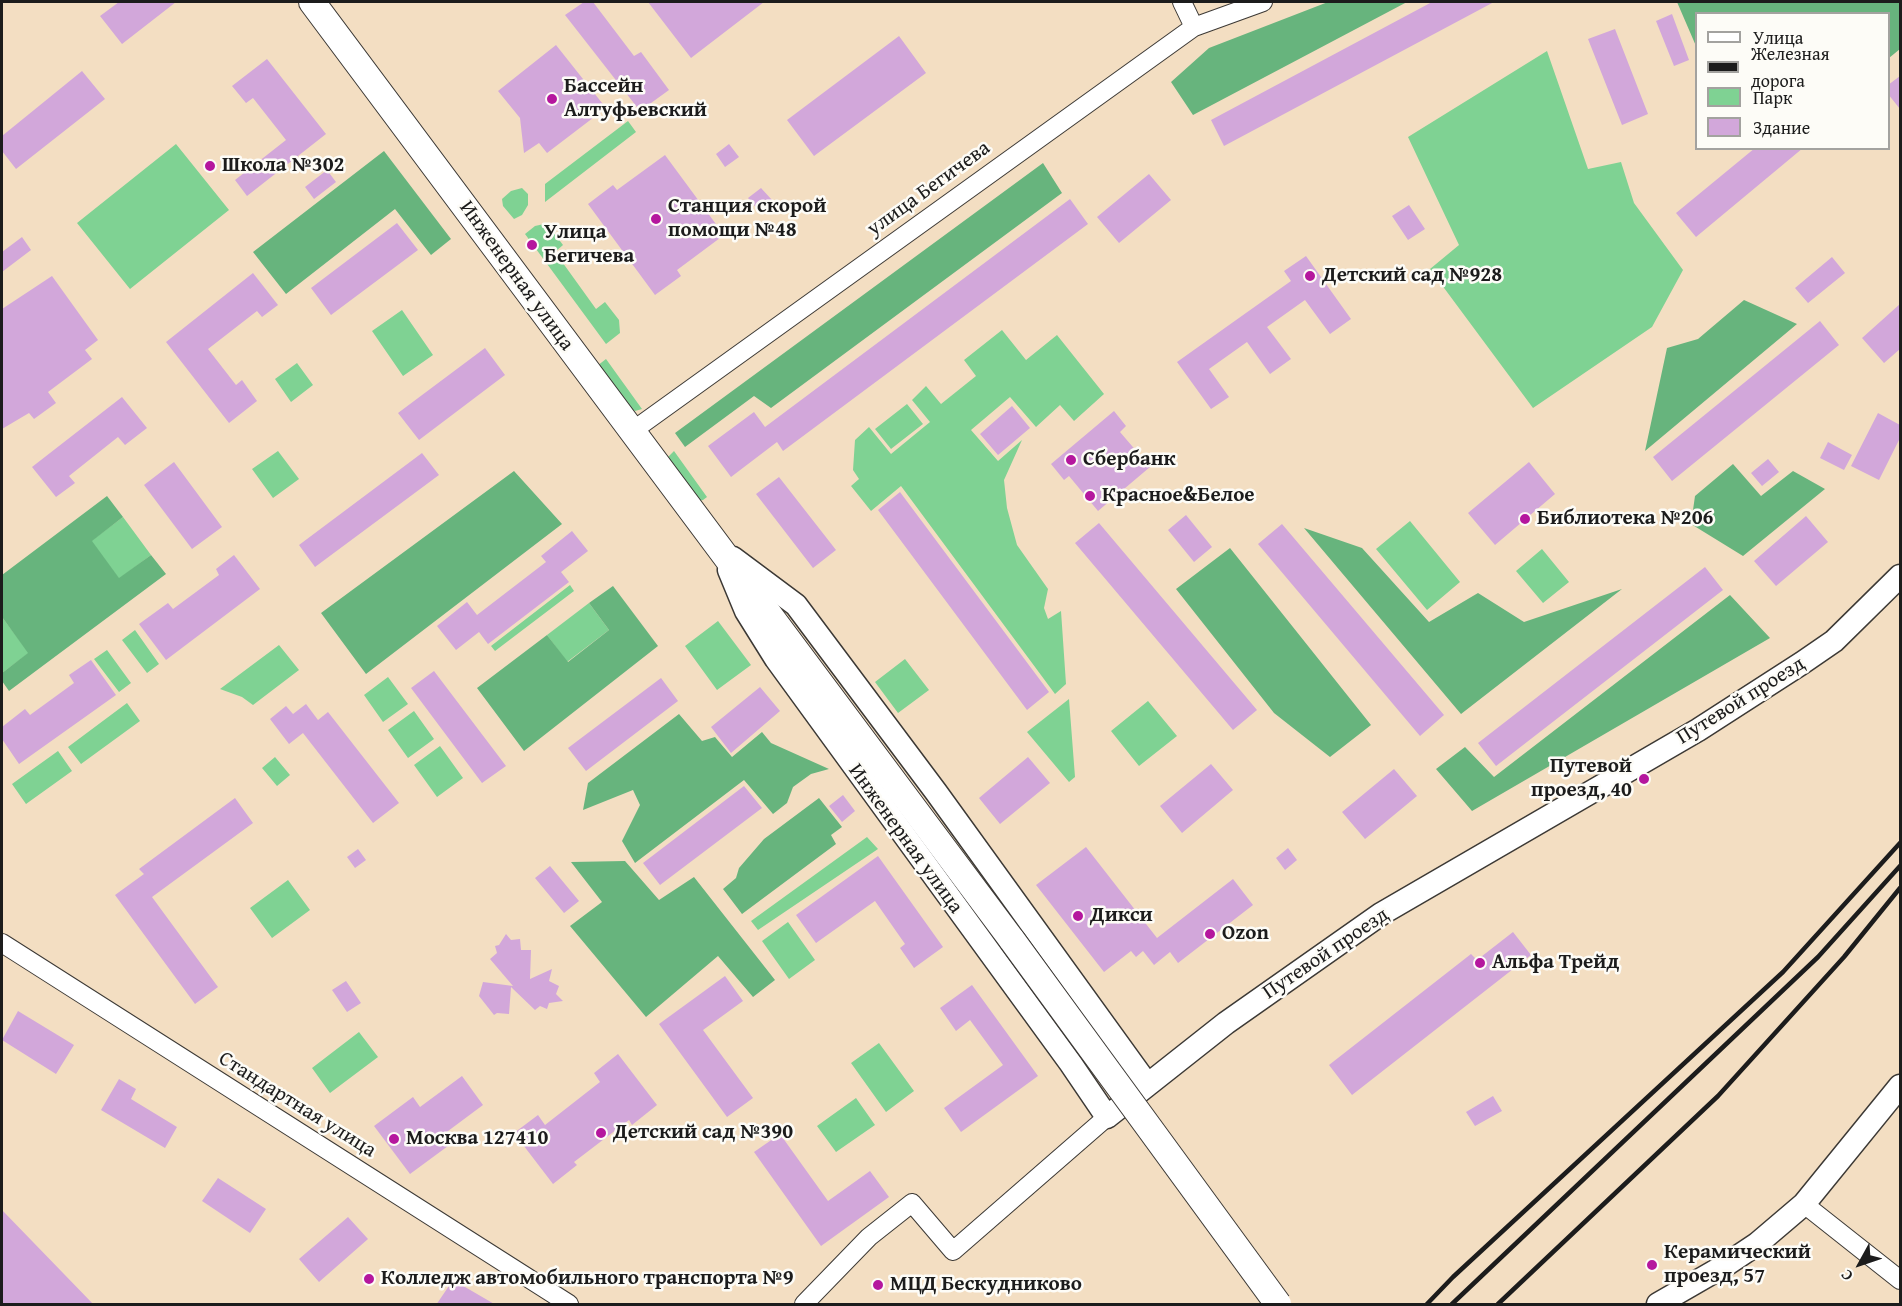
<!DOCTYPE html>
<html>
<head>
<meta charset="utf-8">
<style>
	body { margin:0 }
	#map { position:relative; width:1902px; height:1306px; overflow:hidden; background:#f3dec2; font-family:"Gentium Book Plus",serif }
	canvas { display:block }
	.frame { position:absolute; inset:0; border:3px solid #1c1c1c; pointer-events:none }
	.legend { position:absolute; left:1695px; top:12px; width:195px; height:138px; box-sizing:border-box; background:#fdfcf7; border:2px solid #a3a29f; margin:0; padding:8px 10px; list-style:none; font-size:18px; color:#1c1c1c }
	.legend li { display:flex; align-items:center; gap:12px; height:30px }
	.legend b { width:30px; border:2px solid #a3a29f }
	.north { position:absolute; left:1830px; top:1234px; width:60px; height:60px; -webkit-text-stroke:4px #fdfcf7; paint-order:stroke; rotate:230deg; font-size:16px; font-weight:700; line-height:24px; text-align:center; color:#1c1c1c }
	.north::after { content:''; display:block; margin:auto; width:21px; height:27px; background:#1c1c1c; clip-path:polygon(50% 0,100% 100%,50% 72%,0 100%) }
</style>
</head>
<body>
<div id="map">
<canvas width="1902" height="1306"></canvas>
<div class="frame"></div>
<ul class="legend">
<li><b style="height:8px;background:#fff"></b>Улица</li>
<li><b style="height:8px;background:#1c1c1c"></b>Железная дорога</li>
<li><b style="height:16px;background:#7fd293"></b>Парк</li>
<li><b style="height:16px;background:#d2a7da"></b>Здание</li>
</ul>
<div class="north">С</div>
</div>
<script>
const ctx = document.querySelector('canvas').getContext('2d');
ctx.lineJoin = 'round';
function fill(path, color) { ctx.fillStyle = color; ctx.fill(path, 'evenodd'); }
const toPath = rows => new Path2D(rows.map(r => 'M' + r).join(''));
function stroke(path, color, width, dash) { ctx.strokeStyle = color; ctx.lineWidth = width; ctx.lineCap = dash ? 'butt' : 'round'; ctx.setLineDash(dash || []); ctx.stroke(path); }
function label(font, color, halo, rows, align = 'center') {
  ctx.font = font + ' "Gentium Book Plus",serif'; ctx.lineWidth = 5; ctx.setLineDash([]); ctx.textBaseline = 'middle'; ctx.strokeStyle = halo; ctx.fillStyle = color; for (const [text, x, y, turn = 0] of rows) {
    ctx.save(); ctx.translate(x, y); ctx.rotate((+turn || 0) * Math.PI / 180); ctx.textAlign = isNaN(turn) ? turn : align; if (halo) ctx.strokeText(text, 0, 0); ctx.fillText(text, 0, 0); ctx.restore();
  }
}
fill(toPath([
	[1547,51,1588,169,1621,162,1634,203,1683,270,1652,327,1533,408,1430,269,1459,245,1408,137],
	[628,121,636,132,545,202,545,184],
	[176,144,229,210,130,289,77,223],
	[522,188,528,194,528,205,522,215,514,219,503,206,502,199,511,191],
	[544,224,551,229,563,245,555,252,596,309,605,302,619,320,620,333,606,344,525,234,535,226],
	[402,310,433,355,403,376,372,331],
	[1002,330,1026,360,1057,335,1104,394,1074,421,1060,405,1036,427,1010,397,971,430,998,461,1022,440,1004,480,1007,508,1017,545,1048,589,1044,608,1048,619,1061,611,1066,684,1055,694,901,486,871,511,851,486,859,479,853,470,855,440,869,427,891,454,930,422,912,400,926,386,941,404,976,376,964,360],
	[606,359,642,409,635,411,629,408,597,366],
	[297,363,313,385,291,402,275,379],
	[907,404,923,424,891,449,875,429],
	[278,451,299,479,273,498,252,469],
	[674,451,707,497,703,500,698,501,667,458],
	[123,517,151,555,119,579,91,541],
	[1410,521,1460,582,1427,610,1376,549],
	[1542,549,1569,582,1543,603,1516,571],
	[570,585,574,591,495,651,491,646],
	[589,603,609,630,567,662,547,635],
	[2,617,29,653,2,673],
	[718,621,751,665,717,690,685,646],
	[135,630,159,664,147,673,122,640],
	[279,645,299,670,253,705,242,697,220,689],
	[107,650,131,683,119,692,94,659],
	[905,659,929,690,898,713,875,682],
	[388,677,408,704,383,722,364,695],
	[1069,699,1075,777,1069,782,1027,732],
	[1148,701,1177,736,1139,766,1111,731],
	[127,703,140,721,81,764,68,747],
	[414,711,434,739,408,758,388,730],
	[440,746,463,778,437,797,414,765],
	[58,751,72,771,26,804,12,784],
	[275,757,290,775,277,786,262,768],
	[867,837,878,849,758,930,751,921],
	[288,880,310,910,272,938,250,908],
	[788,922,815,960,789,979,762,941],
	[359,1032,378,1057,330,1093,312,1068],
	[879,1043,914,1091,886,1112,851,1063],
	[856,1098,875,1125,836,1152,817,1126]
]), '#7fd293');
fill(toPath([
	[1328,2,1407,2,1193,115,1171,82,1209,48],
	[1677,2,1900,2,1900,49,1889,58,1888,14,1696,14,1696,46],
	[384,151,451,239,431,255,395,209,286,294,253,252],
	[1043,163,1062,193,771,408,754,396,685,447,675,433],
	[1744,300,1797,324,1645,451,1667,348,1698,339],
	[1733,464,1761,496,1793,471,1825,489,1743,556,1691,524,1695,496],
	[514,471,562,524,366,674,321,613],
	[107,496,123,517,92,541,119,578,151,555,166,574,9,691,2,681,2,673,28,653,2,617,2,575],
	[1304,528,1362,548,1429,622,1478,593,1524,622,1622,589,1461,714],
	[1230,548,1371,725,1330,757,1274,713,1176,589],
	[613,586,658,646,524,751,477,688,547,635,568,662,609,630,589,603],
	[1730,595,1770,638,1472,811,1436,769,1465,747,1494,777],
	[679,714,702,741,715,737,732,757,762,732,771,743,829,769,811,774,793,787,787,803,773,814,744,780,635,863,622,841,640,805,633,790,583,810,588,783],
	[819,798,842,827,831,835,836,844,742,914,723,889,736,878,739,868,764,839],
	[625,861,659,900,694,877,775,980,753,997,718,956,646,1017,570,926,602,902,571,862]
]), '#67b47d');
fill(toPath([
	[119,2,176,2,122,44,100,16],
	[584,2,593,2,634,56,641,52,669,90,640,111,565,15],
	[648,2,764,2,691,58],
	[1432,2,1494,2,1224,146,1211,120],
	[1672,14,1689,60,1674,66,1656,21],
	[1615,29,1648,114,1622,125,1588,39],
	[899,36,926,73,814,156,787,120],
	[556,45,606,108,547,153,539,143,524,153,520,118,498,91],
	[267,59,326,134,247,196,235,180,286,140,253,98,246,103,232,86],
	[82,71,105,99,16,169,2,151,2,136],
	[1900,76,1900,109,1888,94,1888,85],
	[729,144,739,157,725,167,716,154],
	[1755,148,1803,148,1696,237,1676,213],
	[665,155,724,235,677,270,681,276,655,295,588,204,613,185,617,190],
	[327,170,336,182,314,199,305,187],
	[1149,174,1171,200,1119,243,1097,217],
	[761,188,772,200,759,211,748,198],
	[1070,199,1088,224,783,451,777,442,731,477,708,446,754,412,765,427],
	[1409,205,1425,229,1408,240,1392,216],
	[397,223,418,250,331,315,311,288],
	[22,237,31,250,2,272,2,252],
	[1306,256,1351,319,1330,334,1305,300,1267,327,1291,359,1270,374,1247,342,1209,369,1229,397,1211,409,1177,362,1291,281,1284,271],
	[1832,257,1845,273,1808,303,1795,288],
	[253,273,278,305,262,317,257,311,208,349,236,385,242,380,257,401,229,423,166,342],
	[52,276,98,340,85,350,92,359,48,392,56,403,34,419,29,413,2,429,2,309],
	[1900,304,1900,349,1884,363,1862,338],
	[1820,321,1839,345,1672,481,1653,457],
	[485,348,505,375,419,440,398,413],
	[122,397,147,428,125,445,118,437,69,476,75,483,56,497,32,467],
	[1012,406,1030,428,998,455,980,434],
	[1114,411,1126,426,1120,432,1150,467,1098,511,1069,476,1064,480,1051,464],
	[1878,413,1900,425,1900,438,1879,480,1851,466],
	[1828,442,1852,455,1844,470,1820,458],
	[422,453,439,475,315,567,299,545],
	[1768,459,1779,472,1762,486,1751,473],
	[174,462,222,527,192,549,144,485],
	[1529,462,1555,494,1495,545,1468,513],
	[779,477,836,550,813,568,756,494],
	[900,492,1049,692,1027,710,878,510],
	[1186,515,1212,547,1194,562,1168,530],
	[1806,516,1828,542,1776,586,1754,561],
	[1099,523,1257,710,1233,730,1075,543],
	[1282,524,1444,715,1420,736,1258,544],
	[572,531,588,551,561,572,569,582,488,644,479,632,456,650,437,626,467,602,477,615,546,562,541,556],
	[234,555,260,589,166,660,139,624,168,603,173,609,219,575,216,569],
	[1705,567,1723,590,1496,766,1478,743],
	[91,660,116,695,19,764,2,739,2,727,25,709,30,715,74,683,69,675],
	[434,671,506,766,482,783,411,688],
	[661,678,678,701,586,771,568,748],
	[760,687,780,711,731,753,711,727],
	[306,704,318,720,328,712,399,803,373,823,303,733,289,744,270,719,286,706,293,714],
	[1028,757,1050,783,1000,824,979,798],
	[1211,764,1233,790,1182,833,1160,806],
	[1394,769,1417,796,1365,839,1342,812],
	[744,786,762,808,660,885,643,863],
	[843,795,855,811,842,822,829,806],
	[235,798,253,823,152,897,218,987,195,1004,115,895,144,874,139,869],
	[1086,847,1157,938,1233,879,1253,905,1178,963,1170,952,1154,965,1143,951,1136,957,1131,951,1104,972,1036,885],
	[1288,848,1297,860,1285,870,1276,858],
	[358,849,366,860,355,868,347,857],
	[878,856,943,947,914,968,900,948,905,944,875,901,816,943,796,915],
	[550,866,579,901,564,913,535,878],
	[1513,932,1531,955,1352,1095,1329,1065,1471,954,1477,960],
	[506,934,511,940,520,939,521,950,531,950,530,979,552,969,549,981,559,986,556,994,563,1001,549,1003,547,1009,540,1006,535,1010,511,987,509,1014,497,1013,494,1015,479,996,483,982,513,986,490,959,497,953,495,946,499,945],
	[725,976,743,1001,703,1030,753,1098,727,1117,659,1024],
	[346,981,361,1003,347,1012,332,990],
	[972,985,1038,1076,961,1132,944,1108,1003,1065,970,1020,956,1031,940,1008],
	[18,1011,74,1045,56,1074,2,1040],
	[618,1054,657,1105,632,1125,629,1120,574,1162,577,1165,553,1184,514,1133,538,1115,545,1125,600,1082,594,1073],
	[462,1076,483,1105,440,1137,448,1146,410,1174,374,1126,413,1097,420,1107],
	[119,1079,136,1089,131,1099,177,1127,165,1148,101,1110],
	[1493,1096,1502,1111,1475,1126,1466,1112],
	[780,1134,828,1201,870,1171,889,1197,821,1246,754,1152],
	[218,1178,266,1209,250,1233,202,1201],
	[2,1210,94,1305,2,1305],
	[348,1217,368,1239,319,1282,299,1259],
	[453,1280,496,1305,436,1305]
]), '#d2a7da');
const minor = toPath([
	[1182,2,1194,27],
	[631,432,1194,27,1263,2],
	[2,943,569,1304],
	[1804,1204,1900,1280],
	[804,1304,869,1237,912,1203,953,1251,1107,1117]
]);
const tertiary = toPath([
	[733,558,796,605,936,792,1147,1084],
	[729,570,746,611,776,659,1071,1064,1107,1117,1226,1023,1381,914,1698,730,1802,663,1834,641,1900,576],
	[1658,1304,1724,1266,1757,1244,1804,1204,1900,1086]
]);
const secondary = toPath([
	[312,2,1012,940]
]);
stroke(minor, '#3c3935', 20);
stroke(tertiary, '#3c3935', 25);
stroke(secondary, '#3c3935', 28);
stroke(minor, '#fff', 18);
stroke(tertiary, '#fff', 22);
stroke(secondary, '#fff', 26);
stroke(toPath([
	[1427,1304,1453,1277,1783,972,1900,843],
	[1452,1304,1818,957,1900,866],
	[1498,1304,1718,1096,1844,957,1900,888]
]), '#1c1c1c', 4.5);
const secondaryBridge = toPath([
	[1012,940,1278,1304]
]);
stroke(secondaryBridge, '#3c3935', 28, []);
stroke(secondaryBridge, '#fff', 26);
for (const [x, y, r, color] of [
	[552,99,6,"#b5179e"],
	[210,166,6,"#b5179e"],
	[656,219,6,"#b5179e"],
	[532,245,6,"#b5179e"],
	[1310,276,6,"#b5179e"],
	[1071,460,6,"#b5179e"],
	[1090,496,6,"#b5179e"],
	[1525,519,6,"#b5179e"],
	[1644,779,6,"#b5179e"],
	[1078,916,6,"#b5179e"],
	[1210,934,6,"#b5179e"],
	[1480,963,6,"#b5179e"],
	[601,1133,6,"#b5179e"],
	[394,1139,6,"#b5179e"],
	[1652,1265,6,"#b5179e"],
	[369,1279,6,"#b5179e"],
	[878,1285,6,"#b5179e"]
]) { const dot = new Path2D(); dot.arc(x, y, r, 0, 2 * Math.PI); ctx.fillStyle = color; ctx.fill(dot); stroke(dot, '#fdfcf7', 2); }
label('bold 21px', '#1c1c1c', '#fdfcf7', [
	["Бассейн",564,87],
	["Алтуфьевский",564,111],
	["Школа №302",222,166],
	["Станция скорой",668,207],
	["помощи №48",668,231],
	["Улица",544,233],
	["Бегичева",544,257],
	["Детский сад №928",1322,276],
	["Сбербанк",1083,460],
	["Красное&Белое",1102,496],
	["Библиотека №206",1537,519],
	["Путевой",1632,767,"right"],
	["проезд, 40",1632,791,"right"],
	["Дикси",1090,916],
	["Ozon",1222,934],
	["Альфа Трейд",1492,963],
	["Детский сад №390",613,1133],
	["Москва 127410",406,1139],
	["Керамический",1664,1253],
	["проезд, 57",1664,1277],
	["Колледж автомобильного транспорта №9",381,1279],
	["МЦД Бескудниково",890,1285]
], 'left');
label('21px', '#1c1c1c', '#fdfcf7', [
	["улица Бегичева",929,189,-36],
	["Инженерная улица",516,276,54],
	["Путевой проезд",1741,701,-32],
	["Инженерная улица",905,839,54],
	["Путевой проезд",1326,954,-34],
	["Стандартная улица",297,1105,32]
]);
</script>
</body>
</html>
